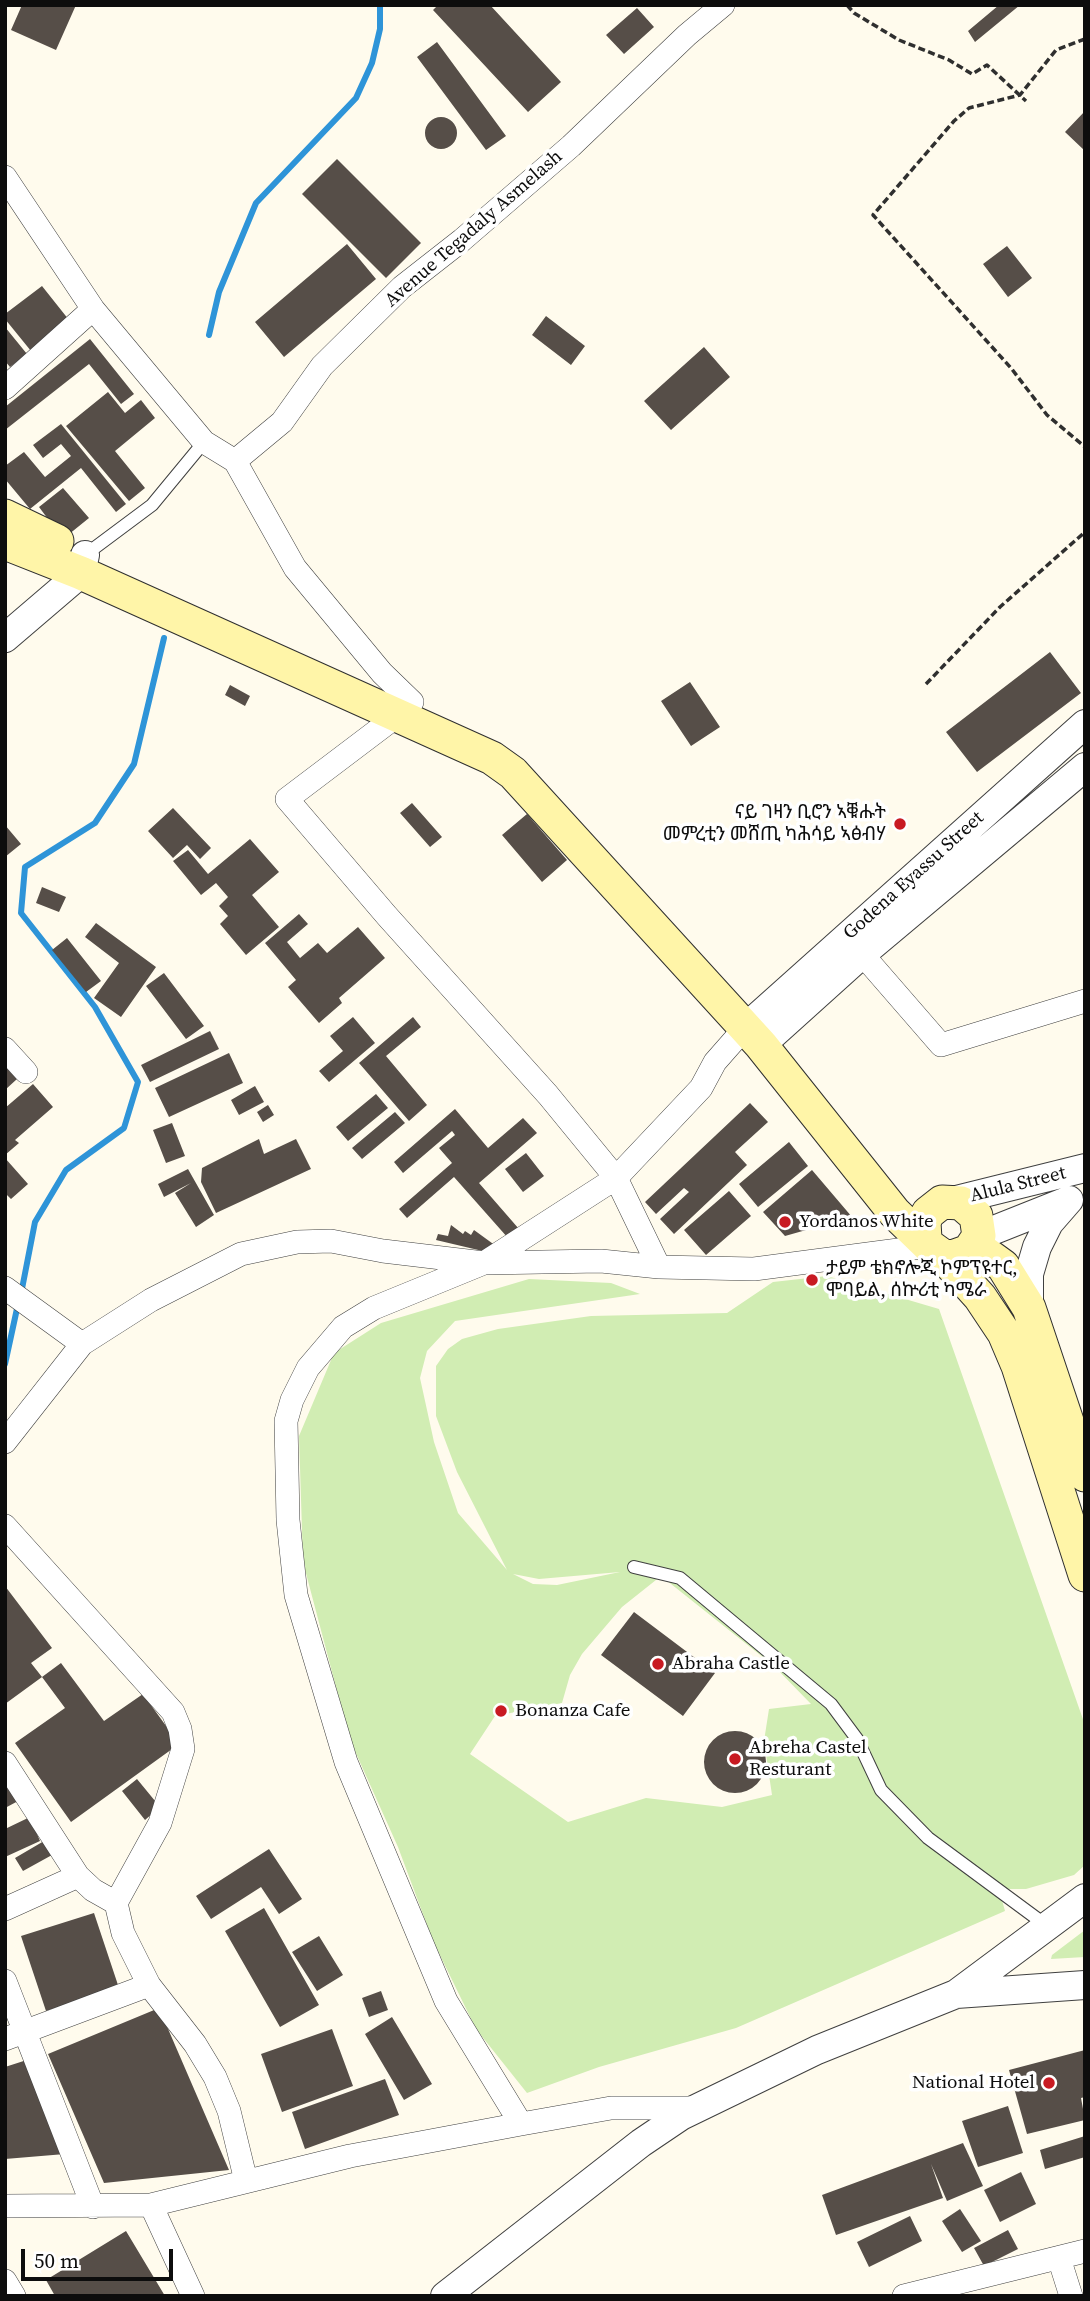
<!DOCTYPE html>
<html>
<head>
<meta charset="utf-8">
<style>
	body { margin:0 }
	#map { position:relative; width:1090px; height:2301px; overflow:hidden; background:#fffbed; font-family:"Source Serif 4",serif }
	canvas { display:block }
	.frame { position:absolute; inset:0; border:7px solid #0d0d0d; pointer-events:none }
	.scale { position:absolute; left:21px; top:2249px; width:152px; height:32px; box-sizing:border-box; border:4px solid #0d0d0d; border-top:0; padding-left:9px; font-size:21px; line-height:24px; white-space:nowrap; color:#0d0d0d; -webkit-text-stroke:5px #fff; paint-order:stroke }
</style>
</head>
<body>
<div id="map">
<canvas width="1090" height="2301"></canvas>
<div class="frame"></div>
<div class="scale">50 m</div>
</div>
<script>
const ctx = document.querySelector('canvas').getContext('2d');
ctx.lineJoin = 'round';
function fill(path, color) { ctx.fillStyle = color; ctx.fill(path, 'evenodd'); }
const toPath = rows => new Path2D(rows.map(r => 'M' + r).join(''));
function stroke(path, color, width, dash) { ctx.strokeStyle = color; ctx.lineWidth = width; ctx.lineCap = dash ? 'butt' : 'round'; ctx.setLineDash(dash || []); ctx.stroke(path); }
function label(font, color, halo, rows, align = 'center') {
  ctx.font = font + ' "Source Serif 4","Noto Sans Ethiopic",serif'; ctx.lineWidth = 7; ctx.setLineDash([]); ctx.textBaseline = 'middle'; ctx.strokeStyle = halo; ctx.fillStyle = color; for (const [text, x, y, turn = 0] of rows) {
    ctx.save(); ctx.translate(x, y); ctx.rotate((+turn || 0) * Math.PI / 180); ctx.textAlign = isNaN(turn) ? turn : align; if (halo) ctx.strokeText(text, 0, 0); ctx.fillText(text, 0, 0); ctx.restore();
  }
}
fill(toPath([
	[827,1276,939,1309,1085,1725,1085,1865,1074,1875,1026,1889,999,1889,1005,1911,736,2028,599,2067,527,2093,476,2029,433,1941,398,1847,350,1740,303,1562,299,1436,334,1353,381,1323,529,1279,611,1283,640,1294,455,1321,427,1351,420,1378,434,1442,458,1513,507,1570,457,1472,436,1416,436,1366,448,1349,462,1339,498,1329,591,1316,727,1313,773,1282],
	[620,1572,557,1585,533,1584,513,1574,539,1579],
	[661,1576,774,1666,811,1704,769,1709,764,1741,772,1795,722,1807,646,1798,568,1822,470,1754,495,1716,562,1703,570,1675,582,1654,622,1607],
	[1085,1930,1085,1957,1051,1959,1052,1955]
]), '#d1edb3');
stroke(toPath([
	[209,335,219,292,256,203,356,98,372,63,380,29,380,5],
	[21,1294,35,1222,66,1170,124,1128,138,1082,95,1007,21,913,25,867,95,823,134,764,164,638],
	[5,1364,18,1304]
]), '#2e94d8', 6);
fill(toPath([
	[22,5,76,5,56,50,11,30],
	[438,5,490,5,561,82,528,112,433,10],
	[999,5,1020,5,975,42,968,31],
	[637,8,654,27,624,54,606,35],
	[437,42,506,136,486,150,417,57],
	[1085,111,1085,151,1065,132],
	'425 133a16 16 0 1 1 32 0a16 16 0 1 1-32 0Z',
	[337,159,421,243,386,278,302,194],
	[347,244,376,279,284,357,255,322],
	[1007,246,1032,278,1008,297,983,264],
	[42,286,69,320,31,351,5,319,5,314],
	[546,316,585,346,571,365,532,335],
	[5,327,27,354,10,367,5,361],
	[90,339,134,394,121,404,89,364,5,430,5,407],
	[704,347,730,377,671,430,644,401],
	[108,392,125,413,141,400,155,418,115,451,145,488,129,501,66,426],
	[61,424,126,504,116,512,81,468,30,509,5,479,5,466,24,452,45,477,71,456,61,444,43,458,33,445],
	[63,488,89,518,63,539,39,507],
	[1050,652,1081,693,977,772,946,732],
	[690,682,720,727,691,746,661,701],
	[230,685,250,696,245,706,225,695],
	[412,803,442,837,430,847,400,813],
	[173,808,211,848,200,859,187,845,173,858,148,831],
	[527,814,567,860,542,882,502,835],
	[5,825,21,844,5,857],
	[250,839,279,872,252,895,279,927,246,955,220,924,228,916,219,906,228,897,216,883,201,895,173,861,188,850,208,874],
	[42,887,66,897,59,912,36,903],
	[299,914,308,924,287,942,300,958,318,943,327,953,358,927,385,958,339,998,342,1003,319,1023,288,987,296,980,265,943],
	[96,923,156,967,121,1017,94,998,119,963,85,937],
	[67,938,101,981,86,992,52,950],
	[164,973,204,1026,186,1039,146,986],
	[353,1017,375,1043,329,1082,319,1071,343,1051,330,1036],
	[413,1017,421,1027,386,1056,427,1105,409,1121,359,1063],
	[210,1031,219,1049,150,1082,141,1065],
	[229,1053,243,1083,169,1117,155,1088],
	[5,1066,17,1079,5,1090],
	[33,1084,53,1107,15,1140,19,1143,5,1155,5,1108],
	[255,1086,264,1102,239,1115,231,1100],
	[376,1094,388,1108,348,1141,336,1127],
	[750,1103,768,1122,735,1152,747,1165,674,1234,660,1219,689,1192,684,1188,656,1214,645,1202],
	[268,1105,274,1115,263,1122,257,1112],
	[455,1109,488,1148,523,1118,537,1133,479,1183,519,1229,508,1238,454,1177,407,1218,399,1209,452,1163,439,1148,455,1135,452,1131,403,1173,394,1162],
	[395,1112,405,1123,362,1159,352,1148],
	[172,1123,185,1156,166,1163,153,1130],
	[259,1139,264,1154,296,1139,311,1169,216,1213,201,1182,202,1168],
	[789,1142,808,1166,758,1207,739,1184],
	[526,1153,544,1176,523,1192,505,1169],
	[5,1158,28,1184,11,1199,5,1193],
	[188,1169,214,1215,196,1227,175,1193,191,1183,164,1197,158,1184],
	[812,1170,852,1217,785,1236,763,1212],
	[729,1191,751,1216,706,1255,684,1230],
	[451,1225,463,1234,465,1231,471,1235,474,1230,496,1246,491,1253,436,1240,438,1234,448,1236],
	[5,1586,52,1648,31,1663,42,1677,61,1663,104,1721,143,1694,179,1744,71,1822,15,1743,65,1708,42,1677,5,1704],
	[634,1612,715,1673,683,1716,601,1655],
	'704 1762a31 31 0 1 1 62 0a31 31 0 1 1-62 0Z',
	[137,1779,160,1807,145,1820,122,1791],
	[5,1781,20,1800,5,1808],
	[30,1817,40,1841,5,1857,5,1829],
	[44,1841,52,1855,23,1871,15,1858],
	[269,1849,302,1899,279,1914,261,1887,211,1919,196,1896],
	[264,1908,319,2005,280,2027,225,1931],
	[94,1913,119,1988,46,2011,21,1936],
	[319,1936,343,1975,317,1991,292,1952],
	[381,1991,388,2010,369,2017,362,1998],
	[159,2008,229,2170,104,2183,48,2054],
	[392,2017,432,2084,404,2100,365,2034],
	[332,2029,353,2086,282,2112,261,2054],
	[1085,2050,1085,2097,1081,2098,1085,2120,1027,2134,1009,2070],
	[33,2058,65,2154,5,2159,5,2067],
	[385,2079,399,2115,305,2149,292,2112],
	[1008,2106,1023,2153,978,2167,962,2121],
	[1085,2136,1085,2157,1045,2169,1040,2150],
	[963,2143,983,2186,947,2201,931,2164,943,2198,836,2235,822,2195],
	[1021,2172,1036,2204,1000,2222,984,2190],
	[960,2209,981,2241,962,2252,942,2221],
	[910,2216,922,2241,869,2267,857,2242],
	[1008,2230,1018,2249,984,2266,974,2248],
	[126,2231,165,2296,55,2296,46,2280]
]), '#564e48');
const service = toPath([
	[85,555,152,505,204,442],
	[634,1567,680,1578,831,1704,857,1739,881,1790,928,1838,1047,1926]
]);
const minor = toPath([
	[5,177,93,309,204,442,235,461,295,568,382,673,412,702],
	[5,388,93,309],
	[235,461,282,422,322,366,402,287,462,240,571,146,687,35,723,5],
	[398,715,287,799,387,916,548,1095,616,1178,659,1267],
	[862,954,941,1045,1085,1001],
	[5,1049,26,1072],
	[5,1288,82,1344],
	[5,1442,82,1344,151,1300,241,1254,297,1242,331,1241,383,1251,484,1263,601,1261,659,1267,754,1269,929,1246],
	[5,1526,173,1712,180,1729,183,1749,160,1823,116,1903,123,1933,149,1985,195,2044,215,2077,229,2111,246,2181],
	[5,1763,78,1876,93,1890,116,1903],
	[5,1909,78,1876],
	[5,1981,93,2207],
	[5,2039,149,1985],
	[521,2124,446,2001,346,1762,296,1595,288,1520,286,1421,292,1400,308,1368,343,1327,374,1308,484,1263,616,1178,701,1088,715,1062,744,1029],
	[151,2205,193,2296],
	[5,2206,151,2205,350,2156,521,2124,611,2108,697,2108],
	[1059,2258,1071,2296],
	[5,2281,14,2296],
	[904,2296,1085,2251]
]);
const tertiary = toPath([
	[5,638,81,573,85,555],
	[744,1029,1085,724],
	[761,1045,862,954,1085,767],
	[952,1201,1085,1168],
	[979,1236,1067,1201],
	[1029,1308,1029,1274,1037,1247,1049,1223,1069,1200],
	[956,1994,1085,1985],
	[445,2296,641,2143,681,2116,817,2050,956,1994,1085,1898]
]);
const secondary = toPath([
	[5,516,57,541],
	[5,543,81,573,492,758,513,773,761,1045,894,1212,929,1246,943,1256,952,1257,969,1251,979,1236,976,1216,961,1203,942,1202,928,1213,924,1222,925,1239],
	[974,1245,1003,1266,1029,1308,1085,1475],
	[943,1256,980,1297,1004,1333,1018,1366,1085,1575]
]);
stroke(service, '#404040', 14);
stroke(minor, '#404040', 24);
stroke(tertiary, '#404040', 30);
stroke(secondary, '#2f2f2f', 35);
stroke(toPath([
	[847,5,854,13,899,40,949,60,972,74,987,65,1026,101],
	[1085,39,1056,50,1020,95,969,108,954,121,873,215,1011,368,1047,415,1085,447],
	[926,684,1000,607,1085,532]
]), '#2f2f2f', 3.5, [7, 3.5]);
stroke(service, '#fff', 12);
stroke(minor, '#fff', 23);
stroke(tertiary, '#fff', 28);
stroke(secondary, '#fff5a8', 33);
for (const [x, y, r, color] of [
	[900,824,7,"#c81a22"],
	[785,1222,7,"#c81a22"],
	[812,1280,7,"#c81a22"],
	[658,1664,7,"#c81a22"],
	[501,1711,7,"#c81a22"],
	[735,1759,7,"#c81a22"],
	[1049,2083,7,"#c81a22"]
]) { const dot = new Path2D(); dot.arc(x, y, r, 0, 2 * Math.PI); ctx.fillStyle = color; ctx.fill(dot); stroke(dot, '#fff', 2.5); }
label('19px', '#0d0d0d', '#fff', [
	["Avenue Tegadaly Asmelash",474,229,-41],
	["Godena Eyassu Street",914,876,-42],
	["Alula Street",1018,1185,-14]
]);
label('19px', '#0d0d0d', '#fff', [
	["ናይ ገዛን ቢሮን ኣቑሑት",886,813,"right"],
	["መምረቲን መሸጢ ካሕሳይ ኣፅብሃ",886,835,"right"],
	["Yordanos White",799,1222],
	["ታይም ቴክኖሎጂ ኮምፕዩተር,",826,1269],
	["ሞባይል, ሰኵሪቲ ካሜራ",826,1291],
	["Abraha Castle",672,1664],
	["Bonanza Cafe",515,1711],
	["Abreha Castel",749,1748],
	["Resturant",749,1770],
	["National Hotel",1035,2083,"right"]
], 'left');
</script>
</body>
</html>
